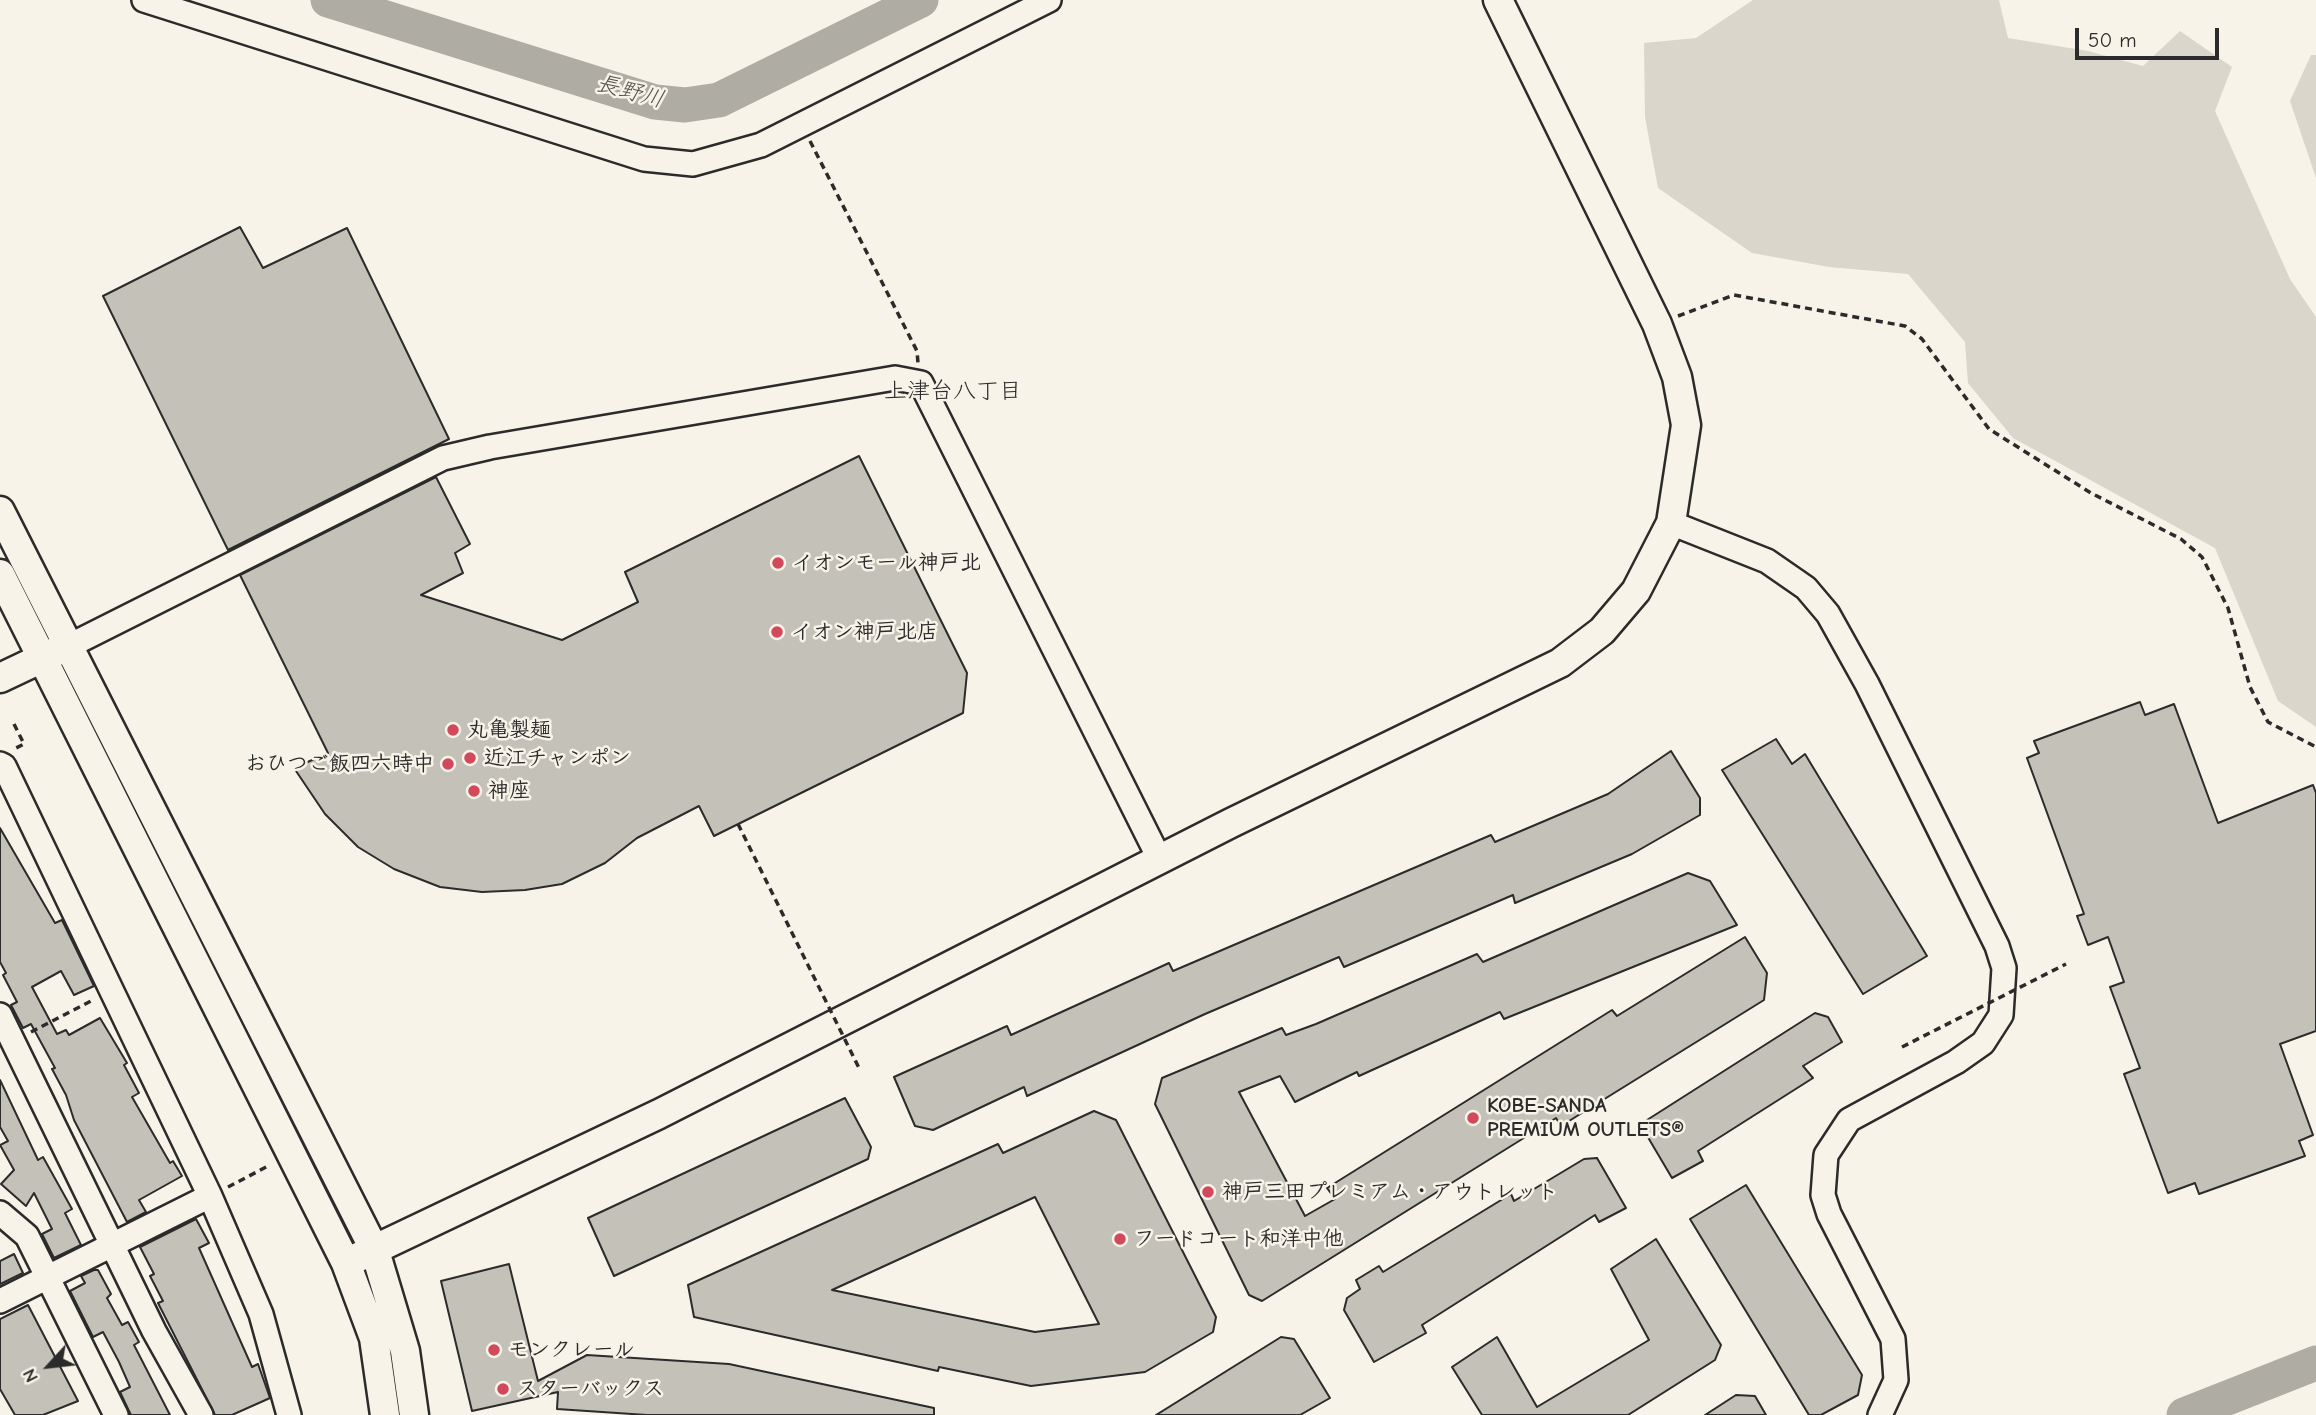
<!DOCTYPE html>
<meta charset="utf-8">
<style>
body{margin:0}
#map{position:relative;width:2316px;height:1415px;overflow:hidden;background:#f7f3e8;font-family:"Comic Neue",sans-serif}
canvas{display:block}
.north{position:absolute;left:14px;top:1331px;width:70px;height:70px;-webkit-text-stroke:5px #f7f3e8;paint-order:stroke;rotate:243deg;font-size:19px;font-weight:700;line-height:28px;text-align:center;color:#2b2b2b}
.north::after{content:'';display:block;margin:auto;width:24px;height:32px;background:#2b2b2b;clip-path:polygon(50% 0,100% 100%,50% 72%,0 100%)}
.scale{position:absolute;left:2075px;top:28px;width:144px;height:32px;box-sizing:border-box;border:4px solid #2b2b2b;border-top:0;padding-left:9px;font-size:21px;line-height:24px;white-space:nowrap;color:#2b2b2b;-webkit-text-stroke:5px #f7f3e8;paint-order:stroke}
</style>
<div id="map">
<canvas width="2316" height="1415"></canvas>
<div class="north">N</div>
<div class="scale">50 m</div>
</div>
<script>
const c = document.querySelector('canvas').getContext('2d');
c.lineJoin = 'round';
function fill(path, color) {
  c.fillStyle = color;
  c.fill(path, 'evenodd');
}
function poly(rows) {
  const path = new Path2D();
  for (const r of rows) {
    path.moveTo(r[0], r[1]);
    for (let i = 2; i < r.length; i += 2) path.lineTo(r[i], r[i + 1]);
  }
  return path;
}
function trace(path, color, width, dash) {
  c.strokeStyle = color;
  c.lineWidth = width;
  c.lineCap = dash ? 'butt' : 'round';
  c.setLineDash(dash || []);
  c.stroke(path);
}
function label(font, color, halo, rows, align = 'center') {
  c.font = font + ' "Comic Neue","Klee One",sans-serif';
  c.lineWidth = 5;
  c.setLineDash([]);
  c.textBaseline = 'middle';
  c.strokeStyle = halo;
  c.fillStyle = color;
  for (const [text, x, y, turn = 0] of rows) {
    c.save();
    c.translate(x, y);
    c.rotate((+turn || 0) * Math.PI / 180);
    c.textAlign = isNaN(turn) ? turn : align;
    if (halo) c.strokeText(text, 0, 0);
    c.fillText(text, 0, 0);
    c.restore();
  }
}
fill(poly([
 [1753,0,1999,0,2008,38,2088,51,2143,66,2180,31,2232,67,2215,111,2290,279,2316,317,2316,727,2278,701,2215,548,2013,438,1968,383,1965,342,1908,274,1829,267,1752,253,1658,188,1645,117,1644,43,1696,38],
 [2311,55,2316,55,2316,178,2290,101]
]), '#dad6cc');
trace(poly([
 [328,0,655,102,685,105,719,100,921,0],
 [2184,1415,2316,1363]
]), '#afaca4', 35);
const building = poly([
 [240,227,263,268,347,228,449,439,228,550,103,296,240,227],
 [859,456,967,673,963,713,714,836,699,806,637,838,605,863,562,884,525,890,482,892,440,887,394,869,358,847,325,814,294,768,328,753,240,575,436,477,470,544,455,553,463,573,421,595,562,640,638,602,625,572,859,456],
 [2140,702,2145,715,2174,704,2218,823,2313,785,2316,793,2316,1031,2280,1044,2313,1135,2299,1141,2305,1156,2199,1194,2195,1183,2168,1193,2124,1074,2140,1068,2110,987,2124,982,2108,937,2088,945,2077,916,2084,914,2027,758,2039,753,2034,741,2140,702],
 [1776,739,1792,764,1805,754,1927,956,1863,994,1722,770,1776,739],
 [1671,751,1700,798,1700,815,1632,854,1515,903,1513,895,1344,967,1339,957,1205,1014,1027,1096,1024,1087,933,1130,915,1126,894,1077,1007,1026,1011,1035,1169,963,1173,971,1491,835,1495,842,1608,794,1671,751],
 [0,828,55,923,62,920,94,986,74,995,61,971,32,987,57,1034,66,1030,69,1035,100,1018,127,1063,124,1065,139,1093,132,1097,170,1163,173,1161,182,1176,139,1200,146,1212,127,1222,74,1120,66,1095,52,1069,55,1068,31,1024,23,1028,11,1005,17,1002,3,975,6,973,0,962,0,828],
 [1688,873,1710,881,1737,925,1504,1019,1500,1012,1359,1076,1357,1072,1295,1102,1280,1076,1239,1092,1305,1216,1335,1199,1327,1188,1612,1010,1617,1016,1745,937,1767,973,1764,1000,1561,1126,1556,1118,1262,1301,1249,1295,1155,1104,1162,1078,1282,1028,1286,1035,1316,1024,1477,954,1483,962,1688,873],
 [1815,1013,1828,1017,1842,1042,1803,1066,1813,1078,1698,1151,1703,1161,1672,1178,1646,1134,1647,1120,1815,1013],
 [0,1080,38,1160,43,1157,72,1209,65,1213,81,1245,54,1258,42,1234,52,1229,34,1193,26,1206,1,1184,14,1170,0,1145,8,1141,0,1127,0,1080],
 [845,1098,871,1147,868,1159,614,1276,588,1218,845,1098],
 [1094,1111,1116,1120,1216,1317,1213,1332,1145,1372,1031,1386,939,1367,938,1371,694,1317,688,1285,998,1144,1003,1153,1094,1111],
 [1035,1197,1099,1324,1035,1332,832,1290,1035,1197],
 [1597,1158,1626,1208,1599,1222,1595,1215,1422,1325,1426,1333,1374,1362,1344,1310,1347,1298,1360,1289,1356,1280,1379,1266,1383,1272,1511,1194,1514,1201,1584,1159,1597,1158],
 [1746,1185,1862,1375,1858,1395,1821,1415,1809,1415,1690,1219,1746,1185],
 [196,1219,209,1243,199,1248,252,1367,258,1364,270,1398,232,1415,215,1415,158,1303,163,1301,150,1276,154,1274,140,1247,196,1219],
 [1656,1239,1721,1345,1715,1360,1628,1415,1482,1415,1452,1367,1497,1337,1537,1407,1649,1340,1611,1269,1656,1239],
 [14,1254,23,1273,0,1284,0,1261,14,1254],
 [509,1264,538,1381,587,1355,729,1364,934,1408,934,1415,647,1415,557,1409,558,1392,472,1411,441,1281,509,1264],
 [94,1270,98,1270,111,1294,107,1298,122,1325,128,1322,139,1342,134,1345,170,1415,131,1415,129,1411,120,1392,130,1387,119,1362,103,1332,93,1337,70,1291,85,1283,81,1276,94,1270],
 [28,1305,78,1401,43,1415,15,1415,0,1389,0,1319,28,1305],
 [1281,1337,1294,1339,1330,1398,1300,1415,1156,1415,1281,1337],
 [1736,1395,1755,1396,1766,1415,1705,1415,1736,1395]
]);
fill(building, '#c4c1b9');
trace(building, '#2b2b2b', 2);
const minor = poly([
 [144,0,644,159,693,164,761,145,1049,0],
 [1671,523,1767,561,1806,588,1828,614,1867,684,1997,946,2004,968,2001,1015,1983,1043,1956,1062,1849,1120,1826,1155,1823,1195,1829,1214,1893,1339,1896,1380,1880,1415],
 [67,647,443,458,490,447,895,378,921,383,1160,860],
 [0,764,4,766,210,1196,261,1314,289,1415],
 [0,1015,154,1331,201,1415],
 [0,1213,27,1236,116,1415],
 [0,1301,210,1196]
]);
const tertiary = poly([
 [0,511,375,1251,405,1351,414,1415],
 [0,574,346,1263,374,1338,385,1415],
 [0,678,57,651],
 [346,1263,659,1114,1231,823,1560,663,1602,631,1636,591,1671,523,1686,425,1677,377,1657,324,1498,0]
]);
trace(minor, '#2b2b2b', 28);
trace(tertiary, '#2b2b2b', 33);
trace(poly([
 [810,141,917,351,918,363],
 [1678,316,1734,295,1905,326,1922,339,1989,429,2091,493,2181,539,2202,557,2228,608,2250,687,2268,722,2316,747],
 [14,724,24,744,14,749],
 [31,1032,95,999],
 [228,1187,270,1165]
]), '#2b2b2b', 3.5, [7, 5]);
trace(minor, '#f7f3e8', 23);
trace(tertiary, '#f7f3e8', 28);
trace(poly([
 [738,824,859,1068],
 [1902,1047,2066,964]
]), '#2b2b2b', 3.5, [7, 5]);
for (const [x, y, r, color] of [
 [778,563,7,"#d1495b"],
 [777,632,7,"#d1495b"],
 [453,730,7,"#d1495b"],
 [470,758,7,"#d1495b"],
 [448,764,7,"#d1495b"],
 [474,791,7,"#d1495b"],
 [1473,1118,7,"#d1495b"],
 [1208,1192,7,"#d1495b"],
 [1120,1239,7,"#d1495b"],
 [494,1350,7,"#d1495b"],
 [503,1389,7,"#d1495b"]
]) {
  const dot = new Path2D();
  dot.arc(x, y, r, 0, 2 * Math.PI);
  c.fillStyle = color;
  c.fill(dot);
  trace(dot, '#f7f3e8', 2.5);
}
label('bold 21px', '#2b2b2b', '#f7f3e8', [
 ["イオンモール神戸北",792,563],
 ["イオン神戸北店",791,632],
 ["丸亀製麺",467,730],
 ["近江チャンポン",484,758],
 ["おひつご飯四六時中",434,764,"right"],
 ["神座",488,791],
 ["KOBE-SANDA",1487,1106],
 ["PREMIUM OUTLETS®",1487,1130],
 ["神戸三田プレミアム・アウトレット",1222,1192],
 ["フードコート和洋中他",1134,1239],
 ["モンクレール",508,1350],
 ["スターバックス",517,1389]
], 'left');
label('italic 23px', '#53524f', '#f7f3e8', [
 ["長野川",630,92,15]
]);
label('23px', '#2b2b2b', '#f7f3e8', [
 ["上津台八丁目",953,391]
]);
</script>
